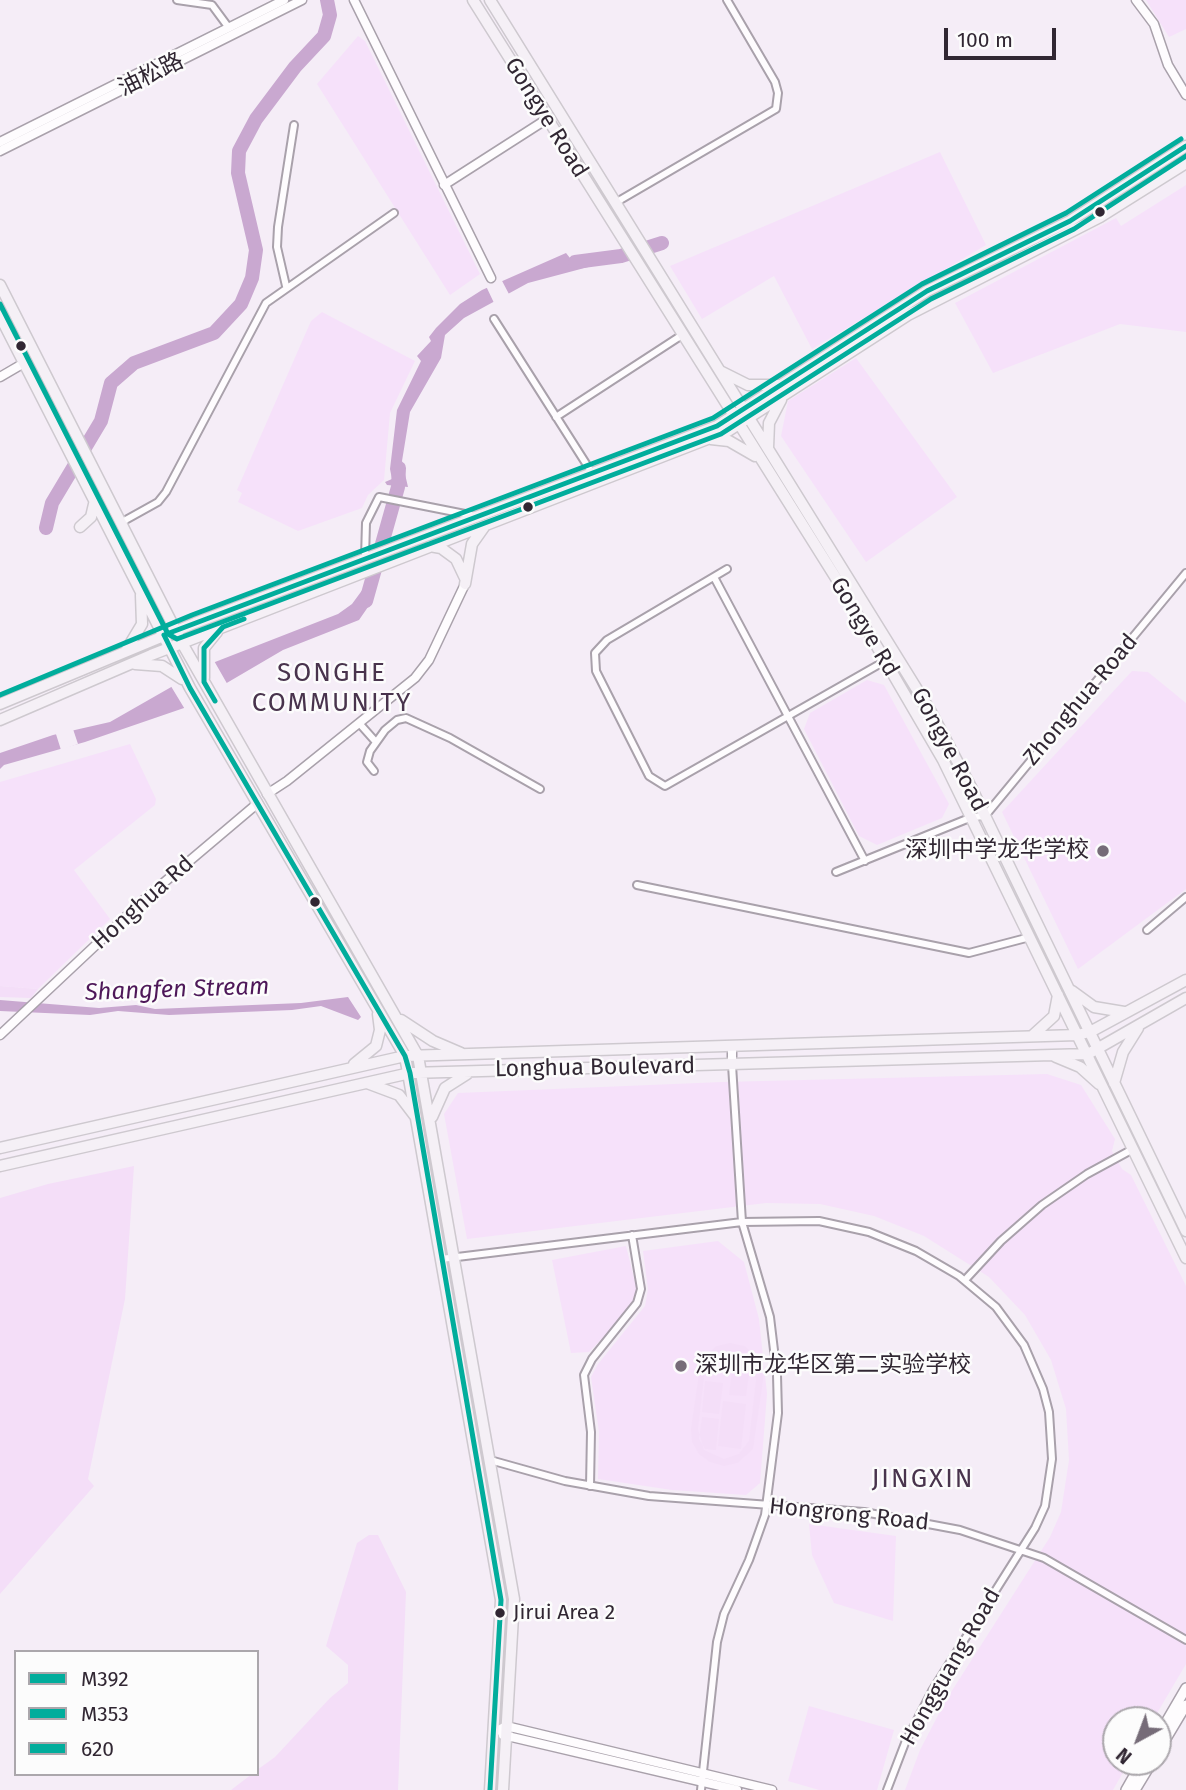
<!DOCTYPE html>
<meta charset="utf-8">
<style>
body{margin:0}
#map{position:relative;width:1186px;height:1790px;overflow:hidden;background:#f5edf7;font-family:"Fira Sans",sans-serif}
canvas{display:block}
.legend{position:absolute;left:14px;top:1650px;width:245px;height:126px;box-sizing:border-box;background:#fcfcfc;border:2px solid #aba7ac;margin:0;padding:9px 12px;list-style:none;font-size:21px;color:#312733}
.legend li{display:flex;align-items:center;gap:14px;height:35px}
.legend b{width:35px;border:2px solid #aba7ac}
.north{position:absolute;left:1102px;top:1706px;width:70px;height:70px;box-sizing:border-box;background:#fcfcfc;border:2px solid #aba7ac;border-radius:50%;rotate:221deg;font-size:19px;font-weight:700;line-height:28px;text-align:center;color:#312733}
.north::after{content:'';display:block;margin:auto;width:24px;height:32px;background:#766c78;clip-path:polygon(50% 0,100% 100%,50% 72%,0 100%)}
.scale{position:absolute;left:944px;top:28px;width:112px;height:32px;box-sizing:border-box;border:4px solid #312733;border-top:0;padding-left:9px;font-size:21px;line-height:24px;white-space:nowrap;color:#312733;-webkit-text-stroke:5px #fcfcfc;paint-order:stroke}
</style>
<div id="map">
<canvas width="1186" height="1790"></canvas>
<ul class="legend">
<li><b style="height:9px;background:#01ad9c"></b>M392</li>
<li><b style="height:9px;background:#01ad9c"></b>M353</li>
<li><b style="height:9px;background:#01ad9c"></b>620</li>
</ul>
<div class="north">N</div>
<div class="scale">100 m</div>
</div>
<script>
const c = document.querySelector('canvas').getContext('2d');
c.lineJoin = 'round';
function fill(path, color) {
  c.fillStyle = color;
  c.fill(path, 'evenodd');
}
function poly(rows) {
  const path = new Path2D();
  for (const r of rows) {
    path.moveTo(r[0], r[1]);
    for (let i = 2; i < r.length; i += 2) path.lineTo(r[i], r[i + 1]);
  }
  return path;
}
function trace(path, color, width, dash) {
  c.strokeStyle = color;
  c.lineWidth = width;
  c.lineCap = dash ? 'butt' : 'round';
  c.setLineDash(dash || []);
  c.stroke(path);
}
function label(font, color, halo, rows, align = 'center') {
  c.font = font + ' "Fira Sans","Noto Sans SC",sans-serif';
  c.lineWidth = 5;
  c.setLineDash([]);
  c.textBaseline = 'middle';
  c.strokeStyle = halo;
  c.fillStyle = color;
  for (const [text, x, y, turn = 0] of rows) {
    c.save();
    c.translate(x, y);
    c.rotate((+turn || 0) * Math.PI / 180);
    c.textAlign = isNaN(turn) ? turn : align;
    if (halo) c.strokeText(text, 0, 0);
    c.fillText(text, 0, 0);
    c.restore();
  }
}
fill(poly([
 [1146,0,1186,0,1186,29,1169,37],
 [358,36,365,41,480,274,450,295,317,84],
 [940,152,986,245,812,349,774,276,702,319,670,266],
 [1186,185,1186,332,1120,324,993,373,955,303,1116,218,1121,226],
 [322,312,415,361,390,413,384,480,368,495,362,508,298,531,238,502,242,493,237,490,311,321],
 [856,358,957,497,866,562,781,436,788,401],
 [1132,671,1148,672,1186,703,1186,889,1078,969,1002,812],
 [867,680,884,685,949,804,942,818,877,845,859,836,804,729,810,713],
 [130,744,156,799,155,805,74,870,110,919,38,989,0,986,0,782],
 [1047,1074,1081,1085,1115,1139,1112,1151,1122,1169,1131,1175,1186,1286,1186,1664,1153,1720,1116,1720,1116,1762,1129,1762,1113,1790,905,1790,920,1750,946,1700,1050,1537,1061,1512,1069,1460,1066,1409,1051,1360,1025,1315,989,1277,924,1236,874,1216,820,1204,766,1203,467,1239,444,1114,458,1093,722,1082],
 [718,1241,744,1262,759,1319,767,1394,760,1483,746,1495,672,1490,598,1479,599,1432,591,1377,598,1364,645,1306,648,1289,643,1251],
 [626,1246,637,1290,628,1312,589,1352,571,1353,552,1260],
 [809,1524,896,1536,893,1621,834,1603,812,1555],
 [809,1706,894,1730,877,1790,819,1790,788,1781]
]), '#f6e1fa');
fill(poly([
 [0,986,38,989,31,998,0,997],
 [134,1166,125,1299,88,1479,94,1486,0,1594,0,1198,48,1184],
 [730,1343,744,1346,755,1355,762,1367,763,1380,753,1449,737,1463,724,1466,710,1462,699,1454,692,1442,691,1429,701,1360,717,1346],
 [725,1351,736,1351,750,1359,756,1380,749,1441,739,1454,724,1459,704,1450,698,1429,705,1368,714,1355],
 [733,1363,750,1365,746,1396,729,1395],
 [705,1381,723,1383,719,1414,702,1412],
 [723,1401,746,1404,741,1449,718,1446],
 [702,1417,719,1419,716,1450,705,1449,699,1439],
 [369,1535,378,1535,406,1592,398,1790,231,1790,252,1774,257,1774,257,1770,275,1757,330,1698,348,1683,348,1665,326,1646,357,1543]
]), '#f4def8');
fill(poly([
 [566,253,570,258,593,253,592,266,528,283,464,318,445,335,441,358,410,412,402,461,408,487,387,485,385,482,392,479,390,469,397,410,421,361,417,356,431,341,429,337,436,328,460,304,482,290],
 [376,584,368,607,359,620,283,650,184,708,85,742,4,765,0,769,0,753,53,735,110,722,215,662,338,614,352,604,363,589],
 [348,997,361,1017,358,1020,321,1006,292,1010,169,1015,118,1011,90,1015,0,1011,0,1000,99,1008,136,1005,155,1009,301,1003]
]), '#c9a8d0');
fill(poly([
 [500,277,510,296,495,305,485,284],
 [213,659,229,687,186,711,169,683],
 [73,729,78,744,61,750,55,731]
]), '#f5edf7');
trace(poly([
 [575,262,621,256,662,243],
 [46,528,52,503,101,421,111,383,134,363,214,333,241,304,252,278,256,250,238,173,239,151,256,119,295,67,324,36,330,15,327,0],
 [366,601,398,487,399,468]
]), '#c9a8d0', 14);
const minor = poly([
 [177,0,212,5,229,28],
 [615,203,776,109,778,93,775,82,727,0],
 [286,286,277,247,278,227,294,125],
 [494,319,592,473],
 [556,417,682,335],
 [122,522,158,502,166,492,266,303,394,213],
 [365,558,366,523,379,497,475,516],
 [727,569,607,640,595,653,596,671,649,776,665,786,885,661],
 [714,577,865,861],
 [359,723,375,741],
 [374,771,367,762,370,751,385,730,397,720,406,718,450,738,540,789],
 [836,872,972,817,985,816,1186,573],
 [637,885,969,953,1030,937],
 [1147,930,1186,897],
 [441,1259,742,1222,819,1221,869,1232,916,1251,959,1276,996,1307,1024,1345,1043,1389,1049,1412,1052,1459,1045,1506,1035,1528,932,1691,905,1743,887,1790],
 [965,1280,1001,1241,1042,1205,1087,1174,1133,1149],
 [490,1460,565,1481,649,1496,864,1512,960,1530,1044,1558,1186,1640],
 [590,1486,591,1432,584,1375,592,1359,637,1303,641,1289,632,1235],
 [701,1790,717,1642,724,1614,749,1560,765,1515,778,1413,777,1375,770,1317,742,1222,732,1065]
]);
const tertiary = poly([
 [354,0,491,278],
 [1136,0,1154,24,1168,65,1186,95],
 [0,142,284,0],
 [0,151,302,0],
 [444,185,547,119],
 [0,377,24,363],
 [267,794,287,781,415,678,429,660,465,584],
 [0,1035,148,896,258,803],
 [732,1046,732,1065],
 [493,1733,506,1726,772,1790],
 [503,1735,737,1790]
]);
const secondary = poly([
 [1158,1736,1186,1688],
 [1158,1752,1186,1705],
 [1126,1790,1142,1762],
 [1135,1790,1152,1762]
]);
const primary = poly([
 [473,0,851,602,943,760,1186,1258],
 [490,0,931,712,972,789,1186,1231],
 [0,285,182,643,418,1056,514,1599,503,1790],
 [0,316,190,688,405,1056,501,1600,490,1790],
 [720,371,748,385,782,385],
 [711,439,729,441,755,456],
 [768,448,769,423,781,400],
 [80,527,91,517,95,500],
 [430,546,441,548,456,559,465,578],
 [465,584,472,544,484,527],
 [127,649,142,624,141,595],
 [135,664,162,666,182,679],
 [204,678,204,648,217,632],
 [0,704,195,623,717,426,927,291,1070,221,1186,146],
 [0,720,151,655,728,431,908,315,1100,217,1186,163],
 [1072,991,1094,1007,1124,1012],
 [401,1020,433,1041,461,1053],
 [1032,1036,1054,1016,1058,995],
 [1056,1057,1080,1067,1099,1084],
 [354,1064,376,1046,380,1030,378,1014],
 [367,1083,399,1095,415,1116],
 [1114,1083,1123,1052,1138,1028],
 [432,1117,445,1088,467,1074],
 [0,1148,405,1056,1077,1035,1090,1032,1186,980],
 [0,1166,410,1073,1088,1054,1186,998]
]);
trace(minor, '#a9a1ab', 10);
trace(tertiary, '#a9a1ab', 11);
trace(secondary, '#a9a1ab', 12);
trace(primary, '#cec9cf', 13);
trace(minor, '#fefcfe', 6);
trace(tertiary, '#fefcfe', 8);
trace(secondary, '#fefcfe', 9);
trace(primary, '#f5f0f6', 10);
trace(poly([
 [215,701,204,682,204,648,223,627,244,619],
 [490,1790,501,1600,410,1073,405,1056,190,688,164,635,717,426,927,291,1070,221,1186,146]
]), '#01ad9c', 5);
trace(poly([
 [0,304,168,634,177,639,721,434,931,299,1074,229,1186,156]
]), '#01ad9c', 5);
trace(poly([
 [0,695,192,615,713,418,922,284,1066,213,1181,139]
]), '#01ad9c', 5);
for (const [x, y, r, color] of [
 [1100,212,6,"#312733"],
 [21,346,6,"#312733"],
 [528,507,6,"#312733"],
 [1103,851,7,"#766c78"],
 [315,902,6,"#312733"],
 [681,1366,7,"#766c78"],
 [500,1613,6,"#312733"]
]) {
  const dot = new Path2D();
  dot.arc(x, y, r, 0, 2 * Math.PI);
  c.fillStyle = color;
  c.fill(dot);
  trace(dot, '#fcfcfc', 2.5);
}
label('21px', '#312733', '#fcfcfc', [
 ["Jirui Area 2",513,1613]
], 'left');
label('23px', '#312733', '#fcfcfc', [
 ["油松路",151,75,-26],
 ["Gongye Road",546,118,58],
 ["Gongye Rd",864,627,59],
 ["Zhonghua Road",1081,700,-50],
 ["Gongye Road",949,750,62],
 ["Honghua Rd",143,903,-42],
 ["Longhua Boulevard",595,1068,-1],
 ["Hongrong Road",849,1515,6],
 ["Hongguang Road",951,1667,-60]
]);
label('23px', '#312733', '#fcfcfc', [
 ["深圳中学龙华学校",1089,851],
 ["深圳市龙华区第二实验学校",695,1366,"left"]
], 'right');
label('italic 24px', '#4e1859', '#fcfcfc', [
 ["Shangfen Stream",177,990,-2]
]);
c.letterSpacing = '2px';
label('26px', '#49344d', '#fcfcfc', [
 ["SONGHE",332,674],
 ["COMMUNITY",332,704],
 ["JINGXIN",923,1480]
]);
c.letterSpacing = '0px';
</script>
